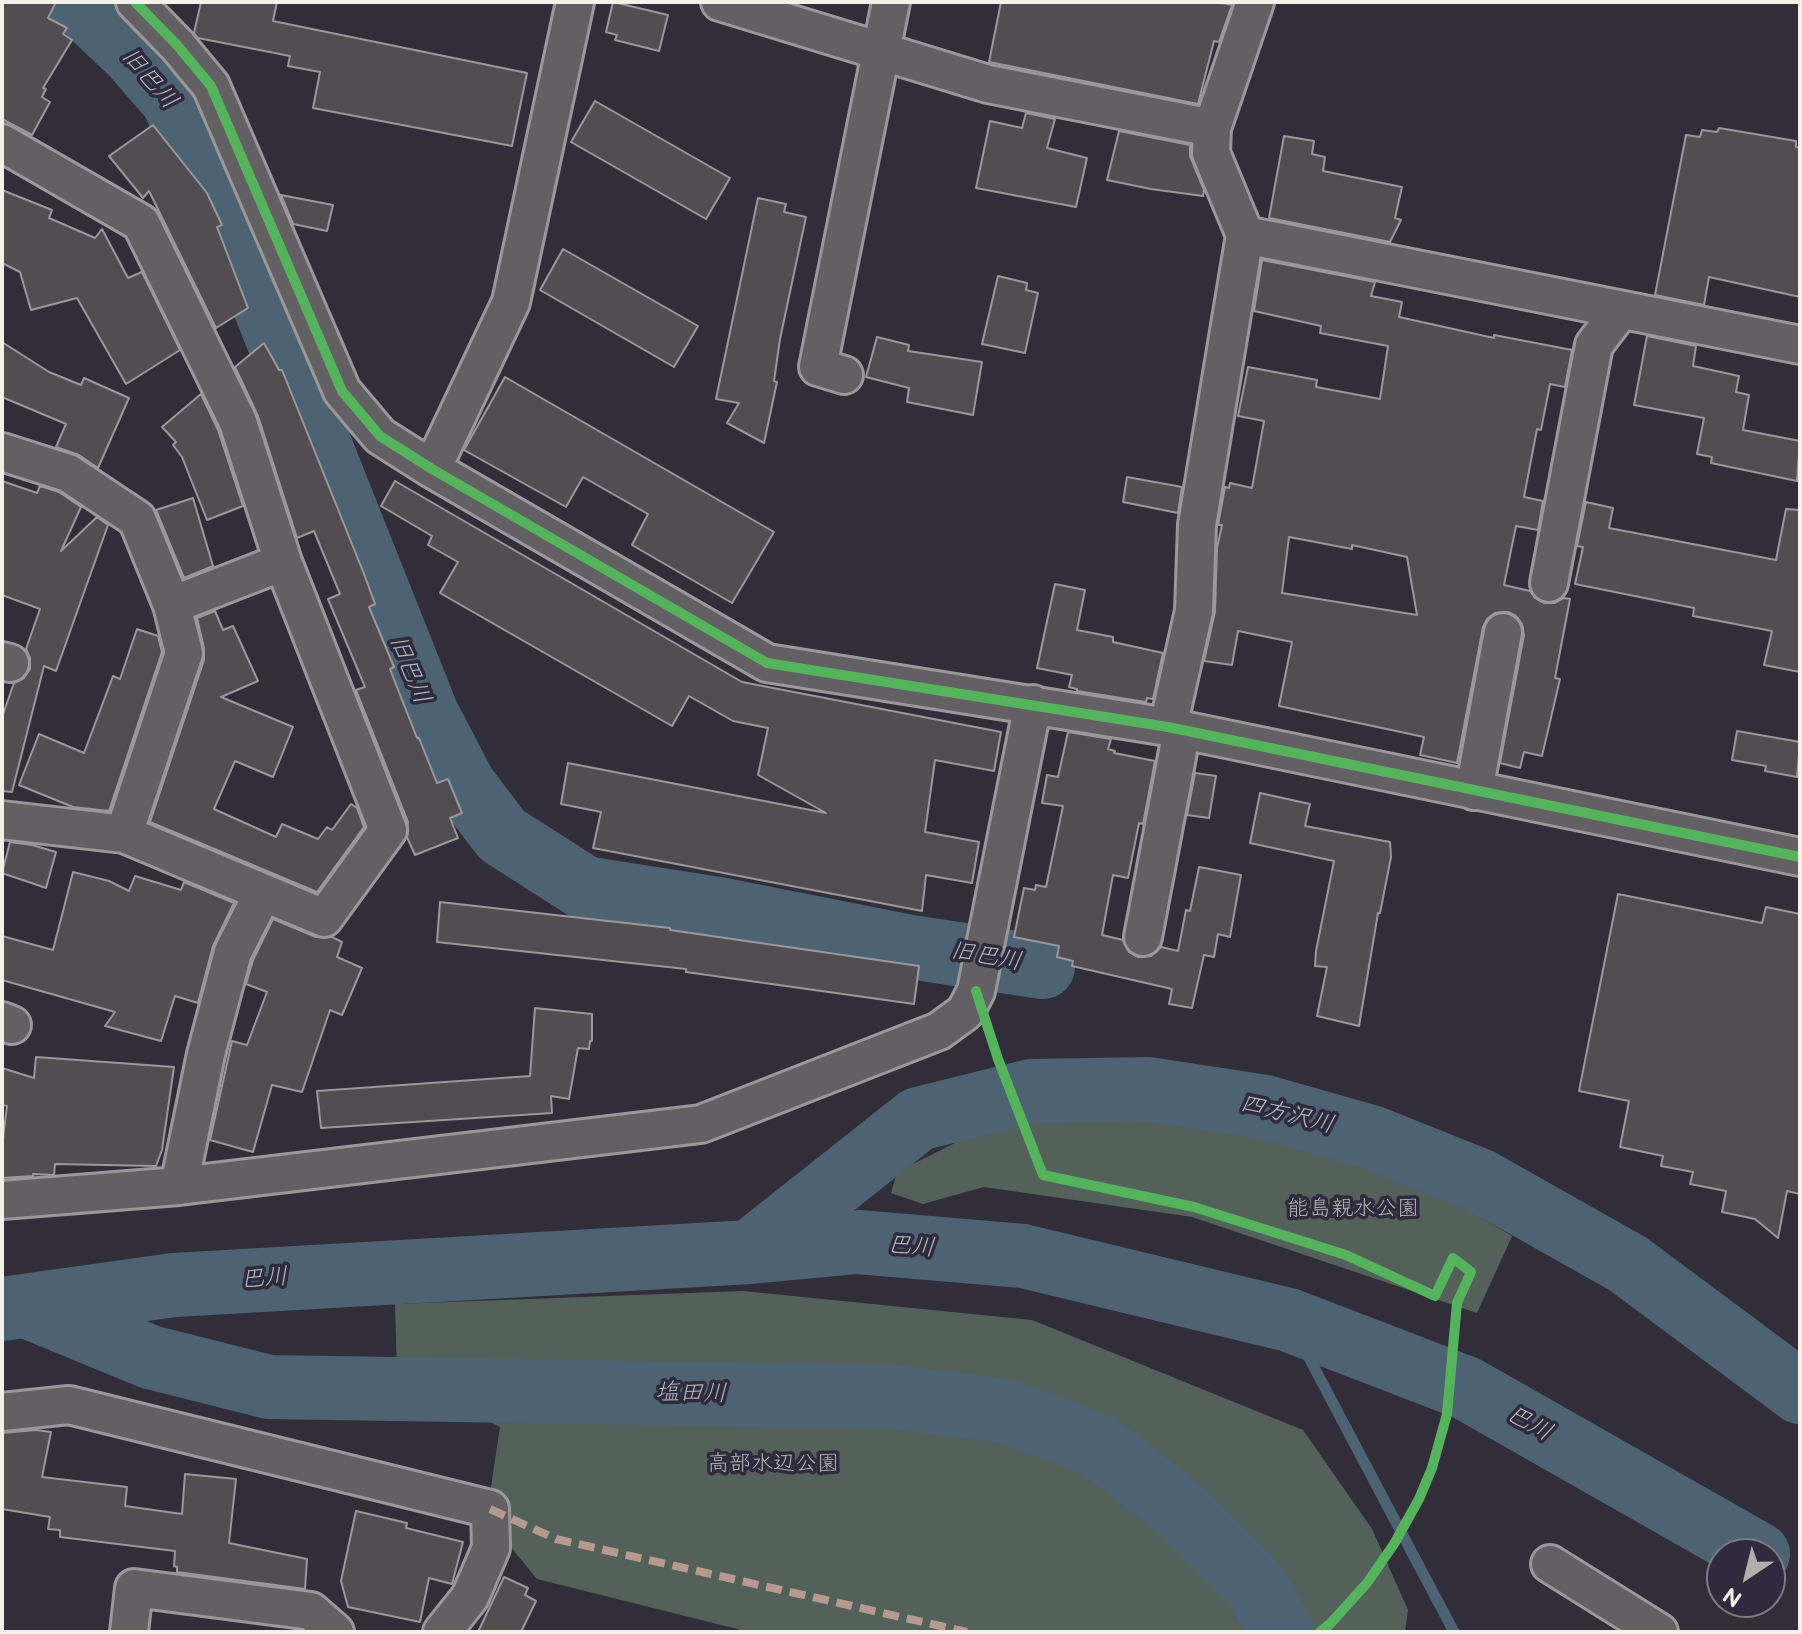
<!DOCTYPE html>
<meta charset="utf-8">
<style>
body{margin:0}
#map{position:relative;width:1802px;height:1634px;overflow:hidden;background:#312e39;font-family:"Balsamiq Sans",sans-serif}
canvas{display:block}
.frame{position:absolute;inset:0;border:4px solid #f4f1e8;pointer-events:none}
.north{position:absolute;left:1706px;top:1538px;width:80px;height:80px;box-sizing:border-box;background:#2f2a3d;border:2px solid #7e7a81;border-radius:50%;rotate:215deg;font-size:22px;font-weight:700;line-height:32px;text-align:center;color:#f4f1e8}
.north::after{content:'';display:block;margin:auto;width:28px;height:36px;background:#b0adab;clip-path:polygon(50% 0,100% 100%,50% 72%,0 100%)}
</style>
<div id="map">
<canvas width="1802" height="1634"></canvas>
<div class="frame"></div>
<div class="north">N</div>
</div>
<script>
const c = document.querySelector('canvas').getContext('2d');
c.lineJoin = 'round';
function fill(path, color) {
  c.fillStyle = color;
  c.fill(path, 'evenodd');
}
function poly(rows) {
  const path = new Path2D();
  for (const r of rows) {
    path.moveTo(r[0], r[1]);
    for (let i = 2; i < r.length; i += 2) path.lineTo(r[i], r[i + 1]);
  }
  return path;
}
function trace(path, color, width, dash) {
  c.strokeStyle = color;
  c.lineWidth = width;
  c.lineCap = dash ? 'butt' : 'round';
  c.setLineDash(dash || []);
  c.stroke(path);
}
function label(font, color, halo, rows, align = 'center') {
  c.font = font + ' "Balsamiq Sans","Klee One",sans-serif';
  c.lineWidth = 7;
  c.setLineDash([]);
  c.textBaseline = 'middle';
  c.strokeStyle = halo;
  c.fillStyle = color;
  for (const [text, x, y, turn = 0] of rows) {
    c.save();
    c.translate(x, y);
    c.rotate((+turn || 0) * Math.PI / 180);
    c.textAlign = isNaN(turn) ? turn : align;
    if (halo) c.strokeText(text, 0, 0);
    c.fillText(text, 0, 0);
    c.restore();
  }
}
fill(poly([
 [1177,1102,1377,1154,1512,1236,1477,1313,1192,1217,984,1187,923,1204,891,1193,897,1172,955,1143,1046,1105],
 [743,1291,1032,1320,1303,1430,1372,1529,1408,1610,1405,1632,749,1632,537,1579,501,1535,491,1487,500,1427,397,1373,395,1304]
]), '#54615b');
trace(poly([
 [1289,1320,1454,1632]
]), '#4d6374', 11);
trace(poly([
 [78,2,132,53,172,99,224,204,427,714,464,785,502,835,585,888,713,908,910,947,1043,967],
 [750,1252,918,1119,1031,1091,1148,1089,1265,1107,1371,1137,1481,1181,1628,1264,1800,1392],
 [26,1306,150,1357,269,1387,892,1397,1006,1411,1099,1446,1182,1511,1254,1583,1282,1632],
 [2,1309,174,1285,750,1252,858,1242,1023,1256,1289,1320,1466,1388,1758,1554]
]), '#4d6374', 64);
const building = poly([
 [2,2,56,2,48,18,67,28,63,34,72,40,43,88,46,89,42,97,50,102,32,135,2,119,2,2],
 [201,2,277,2,273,21,527,73,512,146,313,108,320,72,288,66,290,56,198,38,194,33,201,2],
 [613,2,668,15,659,51,615,40,617,35,606,32,613,2],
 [1001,2,1217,2,1232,5,1219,42,1214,41,1198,104,989,62,1001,2],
 [595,101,730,178,706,219,571,142,595,101],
 [1026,113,1055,119,1047,148,1087,158,1076,207,976,188,990,121,1022,128,1026,113],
 [153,125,207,193,222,225,217,227,248,308,216,328,149,191,143,198,109,156,153,125],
 [1719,128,1796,141,1796,147,1800,148,1800,297,1709,277,1704,305,1655,295,1686,135,1700,137,1702,130,1717,132,1719,128],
 [1119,131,1190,145,1190,156,1204,190,1203,196,1151,189,1107,180,1119,131],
 [1284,136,1314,141,1312,154,1325,157,1323,171,1402,187,1395,218,1401,220,1390,242,1269,218,1284,136],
 [2,190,52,210,49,218,95,238,102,229,128,278,142,272,180,350,126,384,77,298,31,310,20,272,2,263,2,190],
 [281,195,333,205,327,231,293,224,281,195],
 [758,198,786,204,784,212,806,217,780,339,774,381,777,382,764,443,727,423,739,403,716,399,758,198],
 [563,249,698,326,674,367,540,290,563,249],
 [1262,260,1375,282,1371,296,1402,302,1399,317,1494,338,1494,335,1572,350,1565,387,1550,384,1541,430,1537,429,1524,497,1543,501,1538,530,1516,526,1504,585,1530,591,1535,598,1544,603,1555,603,1564,598,1570,599,1555,678,1560,679,1542,756,1524,752,1520,768,1500,763,1524,635,1522,624,1516,616,1508,612,1495,613,1487,619,1483,627,1457,763,1420,755,1424,737,1279,706,1292,642,1238,631,1232,665,1204,661,1215,612,1217,548,1222,525,1218,525,1225,487,1229,488,1230,483,1252,488,1264,421,1238,416,1248,367,1317,380,1316,387,1380,399,1388,346,1320,333,1321,326,1254,311,1262,260],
 [1289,537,1352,549,1352,545,1407,557,1417,615,1282,593,1289,537],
 [998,276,1027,283,1026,290,1038,293,1025,353,982,344,998,276],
 [1647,336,1696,346,1693,366,1739,376,1736,392,1749,395,1743,430,1800,441,1797,481,1711,463,1712,457,1697,454,1704,418,1634,405,1647,336],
 [877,337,909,345,908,351,982,362,973,415,907,402,909,388,866,377,877,337],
 [2,342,49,372,81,385,84,378,129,398,98,468,79,455,56,447,66,424,2,397,2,342],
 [264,343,279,370,282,370,364,574,375,604,369,607,394,667,390,669,417,738,419,738,437,783,448,779,462,813,450,818,458,838,415,855,407,837,408,822,356,690,365,687,328,599,340,594,314,531,297,538,258,416,235,367,264,343],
 [505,377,774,532,732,603,632,545,648,514,583,477,566,507,464,450,505,377],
 [201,394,218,430,243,506,207,520,182,457,173,445,176,442,162,427,201,394],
 [1127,477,1182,487,1178,513,1123,502,1127,477],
 [2,481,37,493,40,486,59,492,81,507,61,551,97,517,108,525,56,671,44,666,12,792,2,791,2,717,14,683,24,678,30,669,30,658,26,649,40,609,2,595,2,481],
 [395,481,742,682,1001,732,994,771,935,760,925,832,979,842,972,883,926,875,922,911,593,848,601,812,561,804,568,763,826,813,758,775,768,728,733,721,689,696,672,726,440,593,458,562,428,545,432,536,381,506,395,481],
 [193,498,213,566,184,578,156,510,193,498],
 [1586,502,1613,508,1609,528,1776,560,1786,509,1800,510,1800,672,1764,665,1772,631,1693,616,1694,608,1575,584,1583,547,1577,546,1586,502],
 [1055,584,1085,590,1077,630,1113,637,1113,642,1163,653,1153,699,1147,698,1146,702,1077,691,1077,689,1069,687,1072,675,1037,668,1055,584],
 [215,611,223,630,233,626,258,681,221,697,293,727,273,777,235,761,214,809,276,837,282,824,318,839,327,827,332,830,351,804,357,808,364,827,317,892,150,822,204,660,204,648,197,618,215,611],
 [137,629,158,636,162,652,109,811,73,807,19,785,39,734,84,753,113,676,120,679,137,629],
 [1737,731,1800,742,1797,777,1765,771,1766,766,1732,760,1737,731],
 [1068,732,1111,739,1108,749,1115,751,1114,753,1155,761,1143,824,1139,823,1128,878,1113,875,1102,935,1123,940,1129,952,1138,957,1151,956,1161,947,1178,951,1186,910,1190,911,1199,867,1241,875,1230,937,1218,934,1214,957,1204,955,1192,1008,1169,1004,1172,989,1072,966,1073,961,1057,957,1059,946,1014,937,1024,888,1035,890,1036,885,1046,887,1063,806,1042,803,1047,775,1058,777,1068,732],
 [1195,773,1216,776,1209,818,1187,815,1195,773],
 [1260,793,1310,804,1305,826,1390,842,1391,857,1380,913,1378,913,1359,1026,1317,1016,1327,967,1315,966,1316,951,1334,861,1250,843,1260,793],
 [10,842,32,845,56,852,46,888,2,873,10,842],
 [73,872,109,881,129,891,135,876,181,890,184,882,234,903,213,946,198,1003,175,996,161,1041,105,1026,115,1012,2,980,2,936,53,950,73,872],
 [1618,894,1762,923,1766,907,1800,914,1800,1194,1787,1191,1778,1238,1755,1219,1722,1212,1726,1191,1690,1184,1693,1172,1661,1166,1663,1156,1620,1147,1629,1101,1579,1091,1618,894],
 [440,902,670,928,670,930,919,966,914,1004,686,972,686,969,437,942,440,902],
 [273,919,316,937,332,937,342,942,337,957,362,968,342,1015,330,1010,302,1092,272,1085,253,1152,210,1140,232,1041,247,1045,267,992,246,984,253,960,273,919],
 [535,1008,592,1014,592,1041,590,1041,589,1049,578,1048,569,1099,551,1096,552,1113,321,1128,317,1091,530,1076,535,1008],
 [36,1057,174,1067,162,1150,156,1166,55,1164,54,1175,33,1174,33,1176,2,1178,2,1147,7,1106,2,1105,2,1068,34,1078,36,1057],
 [36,1430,51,1432,42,1477,127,1487,125,1506,182,1514,185,1474,236,1479,229,1543,307,1559,305,1589,177,1572,177,1567,174,1566,175,1551,60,1537,60,1530,48,1529,50,1517,2,1509,2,1433,36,1430],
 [356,1511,407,1523,406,1528,463,1542,452,1584,429,1578,420,1622,348,1607,341,1581,356,1511],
 [504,1577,528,1588,525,1595,536,1601,521,1632,478,1632,504,1577]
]);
fill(building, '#514d51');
trace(building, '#9a989b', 2);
const minor = poly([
 [135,2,177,45,211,86,342,391,380,436,432,469,767,663,1168,727,1800,857],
 [720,2,988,84,1212,128],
 [2,143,141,223,238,422,283,562,388,830,324,918,124,834,2,820],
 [1245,235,1800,345],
 [844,375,818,367,891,2],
 [2,452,68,473,137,519,172,605,184,653,124,834],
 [432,469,511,302,575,2],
 [1549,583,1594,345,1621,310],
 [172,605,283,562],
 [2,661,10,663],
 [1168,727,1194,611,1197,525,1245,235,1211,153,1212,128,1255,2],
 [1474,791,1503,632],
 [1143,937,1182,730],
 [2,1021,12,1025],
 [179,1186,206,1054,233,952,263,893],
 [2,1200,179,1186,701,1124,939,1031,965,1012,976,991,1033,704],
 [2,1412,69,1405,490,1509,491,1548,470,1597,442,1632],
 [1550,1564,1659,1632],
 [129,1632,134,1588,311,1611,335,1632]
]);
trace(minor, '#9a989b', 42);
trace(minor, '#626063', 36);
trace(poly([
 [490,1509,556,1539,967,1632]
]), '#b69a8f', 8, [16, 8]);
trace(poly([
 [135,2,177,45,211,86,342,391,380,436,432,469,767,663,1168,727,1800,857],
 [976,991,998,1059,1043,1175,1194,1207,1346,1255,1435,1296,1453,1258,1471,1272,1457,1303,1447,1414,1432,1468,1419,1499,1394,1544,1367,1583,1330,1624,1320,1632]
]), '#56b35d', 10);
label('22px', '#aeb4ab', '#2f2a3d', [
 ["能島親水公園",1353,1209],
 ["高部水辺公園",773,1464]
]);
label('italic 24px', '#b2babc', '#2f2a3d', [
 ["旧巴川",149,79,49],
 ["旧巴川",409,670,68],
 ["旧巴川",986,957,10],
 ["四方沢川",1287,1115,14],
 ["巴川",911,1247,5],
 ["巴川",264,1279,-4],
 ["塩田川",691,1394,1],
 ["巴川",1529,1424,29]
]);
</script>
